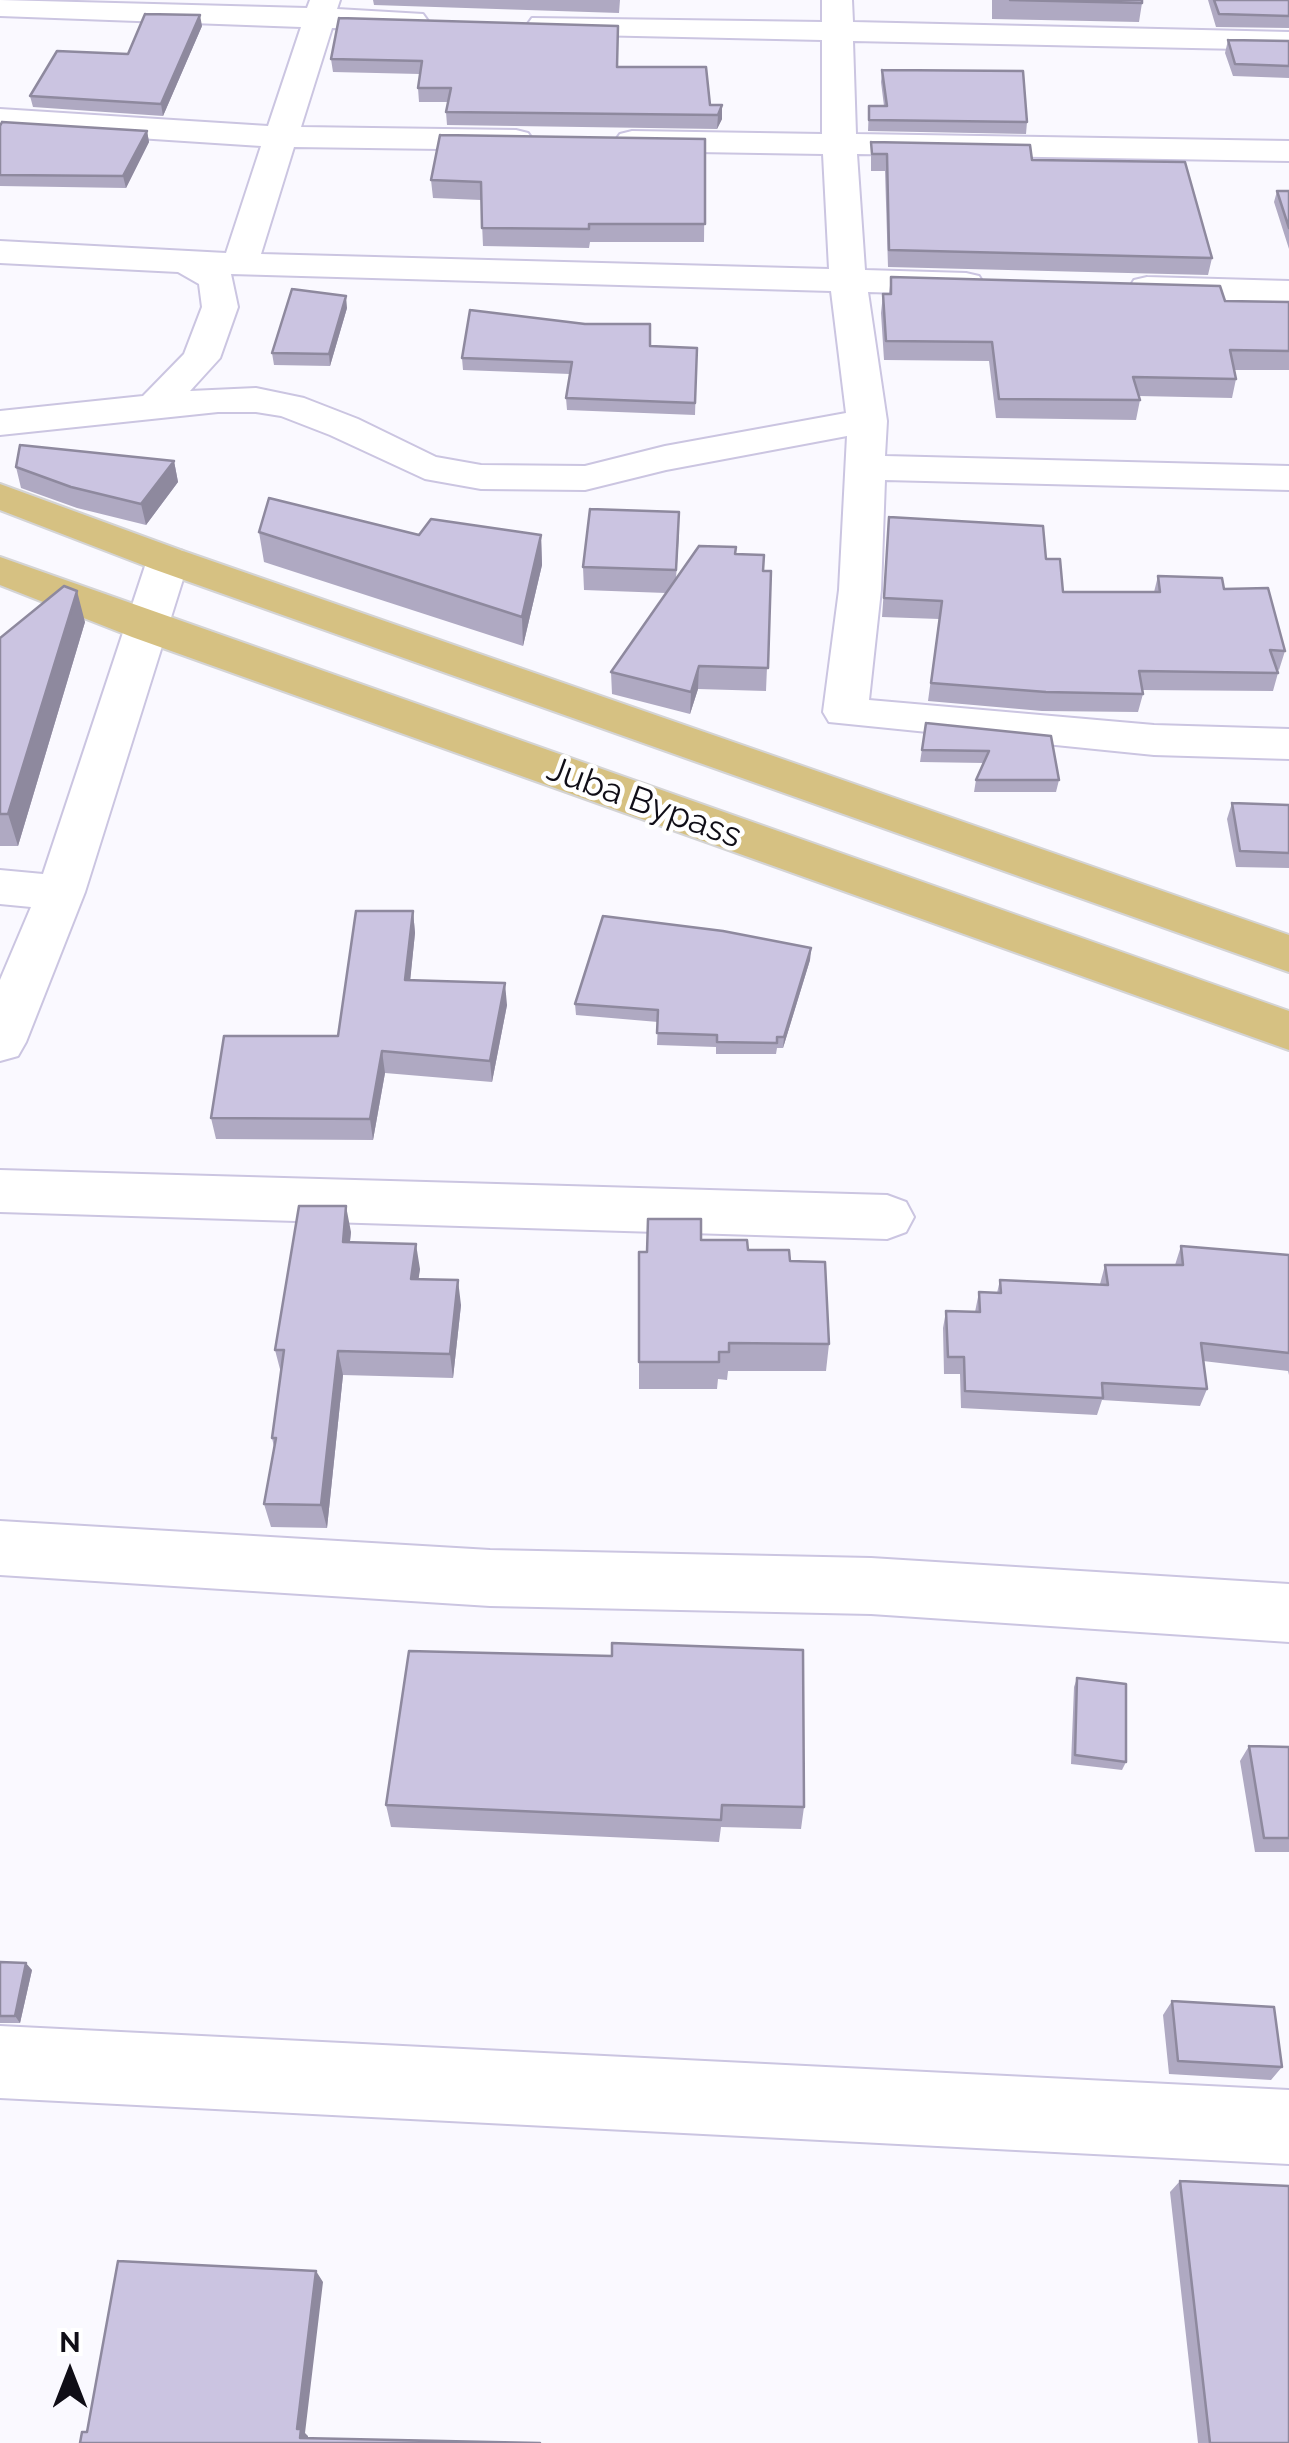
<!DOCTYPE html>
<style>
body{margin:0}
#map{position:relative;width:1289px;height:2443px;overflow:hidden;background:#faf9ff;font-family:Raleway,sans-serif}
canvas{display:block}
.north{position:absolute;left:20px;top:2323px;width:100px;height:100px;-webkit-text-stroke:8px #fff;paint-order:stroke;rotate:0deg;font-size:28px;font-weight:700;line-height:40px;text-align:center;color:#100e17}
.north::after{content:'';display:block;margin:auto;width:35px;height:45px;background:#100e17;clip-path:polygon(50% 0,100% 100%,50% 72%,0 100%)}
</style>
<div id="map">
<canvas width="1289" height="2443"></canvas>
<div class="north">N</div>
</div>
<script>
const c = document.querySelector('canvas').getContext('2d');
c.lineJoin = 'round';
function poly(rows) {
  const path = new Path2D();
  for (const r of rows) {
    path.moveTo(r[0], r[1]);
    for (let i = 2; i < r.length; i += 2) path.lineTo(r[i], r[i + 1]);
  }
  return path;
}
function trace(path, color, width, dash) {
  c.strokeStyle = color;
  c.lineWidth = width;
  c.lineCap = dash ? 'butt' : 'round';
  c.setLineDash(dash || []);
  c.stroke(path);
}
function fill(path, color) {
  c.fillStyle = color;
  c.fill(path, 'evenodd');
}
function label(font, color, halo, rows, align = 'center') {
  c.font = font + ' Raleway,sans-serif';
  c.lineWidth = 9;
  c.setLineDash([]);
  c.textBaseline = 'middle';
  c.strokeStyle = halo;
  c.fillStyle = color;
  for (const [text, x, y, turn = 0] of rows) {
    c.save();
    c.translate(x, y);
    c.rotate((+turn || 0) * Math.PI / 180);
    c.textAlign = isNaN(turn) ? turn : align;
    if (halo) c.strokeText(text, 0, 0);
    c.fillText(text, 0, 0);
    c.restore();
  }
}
const street = poly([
 [0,0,307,8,310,0,340,0,337,9,423,14,428,21,423,28,412,30,332,28,301,127,516,130,528,133,533,140,528,147,516,150,294,147,261,254,829,269,823,154,632,151,620,148,615,141,620,134,632,131,822,134,822,40,543,34,532,32,527,25,532,18,822,22,822,0,852,0,853,22,1289,32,1289,50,853,41,856,134,1289,141,1289,161,857,154,865,270,966,273,979,276,984,284,979,292,966,295,868,292,887,421,885,456,1289,466,1289,490,885,480,881,590,869,700,1154,725,1289,729,1289,759,1154,755,829,722,823,712,839,590,847,436,666,470,585,490,481,489,425,479,330,435,281,416,256,412,218,412,0,435,0,411,143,396,184,354,202,307,199,284,178,272,0,263,0,241,226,253,261,146,0,129,0,109,268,126,301,27,0,16,0,0],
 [231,274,831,291,846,413,665,446,585,466,481,465,436,457,358,419,304,398,256,388,190,391,220,358,238,307,231,274],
 [1147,277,1289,281,1289,303,1134,296,1129,288,1134,280,1147,277],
 [168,547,183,551,189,560,85,892,26,1042,18,1056,0,1061,0,980,31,907,0,904,0,870,43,874,147,560,153,551,168,547],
 [0,1170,887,1195,906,1202,914,1217,906,1232,887,1239,0,1212,0,1170],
 [0,1521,490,1550,871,1558,1289,1584,1289,1642,871,1614,490,1606,0,1575,0,1521],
 [0,2026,1289,2090,1289,2164,0,2098,0,2026]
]);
const primary = poly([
 [0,484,183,551,1289,935,1289,972,153,569,0,510,0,484],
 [0,557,1289,1011,1289,1050,132,637,0,585,0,557]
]);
trace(street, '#cbc5e1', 4);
trace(primary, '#d4d4d5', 4);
fill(street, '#fff');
fill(primary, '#d6c182');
fill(poly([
 [373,0,620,0,619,13,374,5],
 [992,0,1142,0,1142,3,1139,22,992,19],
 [1208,0,1289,0,1289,28,1216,27],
 [202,26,163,116,33,107,30,96,128,54],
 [1228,40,1289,41,1289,78,1233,76,1225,53],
 [331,59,617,67,710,105,722,119,717,129,447,125,446,112,448,102,419,102,418,88,420,74,333,72],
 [882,70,1027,122,1026,134,868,131,869,106,884,106,881,82],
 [0,126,147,131,149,142,126,188,0,186],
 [705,139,704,242,590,242,589,248,483,246,481,200,433,198,431,180],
 [871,142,1032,160,1212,258,1208,275,888,267,885,171,871,171],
 [1277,191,1289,191,1289,249,1274,202],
 [891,277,1225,301,1289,302,1289,370,1234,370,1236,379,1232,398,1139,396,1140,400,1136,420,996,418,989,361,884,360,881,313,883,294,889,294],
 [347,308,330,366,274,365,272,353],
 [650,346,697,348,695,415,567,410,566,398,570,374,463,370,462,358],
 [174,461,178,482,146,525,77,508,21,488,16,467],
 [889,517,1046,559,1063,592,1154,592,1158,576,1224,589,1285,651,1279,670,1277,669,1278,673,1273,691,1142,690,1143,694,1138,712,1042,711,928,701,939,619,882,617],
 [259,532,419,535,541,535,542,565,523,646,264,562],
 [679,535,676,578,735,554,763,571,771,571,766,691,698,689,690,714,612,694,611,672,666,593,584,590,583,567],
 [85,622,18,846,0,846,0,638],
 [926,723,1059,780,1056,792,974,792,976,780,984,763,920,762],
 [1232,803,1289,805,1289,868,1236,867,1227,819],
 [413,911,415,933,410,980,507,1005,492,1082,385,1073,373,1140,216,1139,211,1118,338,1036],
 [811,948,810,960,783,1048,777,1048,776,1054,716,1054,716,1047,657,1045,658,1022,576,1015,575,1004],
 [351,1232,350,1242,420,1269,418,1279,461,1305,453,1378,343,1375,327,1528,271,1527,264,1504,274,1447,272,1438,281,1373,275,1350],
 [701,1240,748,1250,790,1261,829,1344,826,1371,728,1371,727,1380,718,1379,717,1389,639,1389,639,1252,647,1252],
 [1181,1246,1289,1255,1289,1375,1288,1371,1203,1361,1207,1389,1200,1406,1102,1400,1097,1415,961,1408,960,1374,944,1374,943,1328,946,1311,975,1312,979,1292,997,1293,1000,1280,1100,1284,1105,1265,1175,1265],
 [409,1651,804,1807,801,1829,721,1827,719,1842,391,1827,386,1805],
 [1077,1678,1126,1762,1122,1770,1071,1764,1074,1687],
 [1249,1746,1289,1747,1289,1852,1255,1852,1240,1761],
 [0,1962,32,1970,20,2023,0,2023],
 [1172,2001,1282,2067,1271,2080,1169,2074,1163,2015],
 [1180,2181,1289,2443,1198,2443,1170,2192]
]), '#afa9c2');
fill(poly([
 [200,15,202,26,163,116,161,104],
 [722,105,722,119,717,129,718,115],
 [147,131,149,142,126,188,123,176],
 [346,296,347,308,330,366,329,354],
 [174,461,178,482,146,525,141,504],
 [541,535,542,565,523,646,522,617],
 [77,591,85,622,18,846,8,814],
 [699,666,698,689,690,714,691,692],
 [413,911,415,933,408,1002,405,980],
 [811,948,810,960,783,1048,784,1037],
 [505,983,507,1005,492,1082,490,1061],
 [382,1051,385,1073,373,1140,370,1119],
 [346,1206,351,1232,347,1267,343,1242],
 [416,1244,420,1269,415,1304,411,1279],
 [458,1280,461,1305,453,1378,450,1354],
 [338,1351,343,1375,327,1528,321,1505],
 [26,1963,32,1970,20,2023,15,2016],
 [316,2271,323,2282,305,2433,308,2436,308,2443,300,2438,297,2429]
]), '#8e899e');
const building = poly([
 [1010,0,1142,0,1142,3,1010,0],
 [1214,0,1289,0,1289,16,1219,14,1214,0],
 [145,14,200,15,161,104,30,96,57,51,128,54,145,14],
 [339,18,618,26,617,67,706,67,710,105,722,105,718,115,446,112,451,88,418,88,422,61,331,59,339,18],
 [1228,40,1289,41,1289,66,1235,64,1228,40],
 [882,70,1023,71,1027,122,869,120,869,106,887,106,882,70],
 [2,122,147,131,123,176,0,175,0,126,2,122],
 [440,135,705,139,705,224,589,224,589,229,482,228,481,182,431,180,440,135],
 [871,142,1030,145,1032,160,1185,162,1212,258,889,250,887,154,872,154,871,142],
 [1277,191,1289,191,1289,228,1277,191],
 [891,277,1220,286,1225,301,1289,302,1289,351,1230,350,1236,379,1133,377,1140,400,999,399,992,342,886,341,883,294,891,294,891,277],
 [292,289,346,296,329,354,272,353,292,289],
 [470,310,585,324,650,324,650,346,697,348,695,403,566,398,572,362,462,358,470,310],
 [20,445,174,461,141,504,71,487,16,467,20,445],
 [269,498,419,535,431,519,541,535,522,617,259,532,269,498],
 [590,509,679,512,676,570,583,567,590,509],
 [889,517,1043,526,1046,559,1060,559,1063,592,1160,592,1158,576,1222,578,1224,589,1268,588,1285,651,1270,650,1278,673,1139,671,1143,694,1046,692,931,683,942,601,884,598,889,517],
 [699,546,736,547,735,554,764,555,763,571,771,571,768,668,699,666,691,692,611,672,699,546],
 [64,586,77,591,8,814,0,814,0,638,64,586],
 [926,723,1051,736,1059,780,976,780,989,751,922,750,926,723],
 [1232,803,1289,805,1289,853,1240,851,1232,803],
 [356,911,413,911,405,980,505,983,490,1061,382,1051,370,1119,211,1118,224,1036,338,1036,356,911],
 [603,916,723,931,811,948,784,1037,777,1037,777,1043,717,1042,717,1035,657,1033,658,1010,575,1004,603,916],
 [299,1206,346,1206,343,1242,416,1244,411,1279,458,1280,450,1354,338,1351,321,1505,264,1504,276,1438,272,1438,284,1350,275,1350,299,1206],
 [648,1219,701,1219,701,1240,747,1240,748,1250,789,1250,790,1261,825,1262,829,1344,729,1343,729,1352,719,1352,719,1362,639,1362,639,1252,647,1252,648,1219],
 [1181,1246,1289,1255,1289,1353,1201,1343,1207,1389,1102,1383,1103,1398,965,1391,964,1357,948,1357,946,1311,980,1312,979,1292,1001,1293,1000,1280,1108,1285,1105,1265,1183,1265,1181,1246],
 [612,1643,803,1650,804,1807,722,1805,721,1820,386,1805,409,1651,612,1656,612,1643],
 [1077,1678,1126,1684,1126,1762,1075,1755,1077,1678],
 [1249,1746,1289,1747,1289,1838,1264,1838,1249,1746],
 [0,1962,26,1963,15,2016,0,2016,0,1962],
 [1172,2001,1274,2007,1282,2067,1178,2061,1172,2001],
 [1180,2181,1289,2186,1289,2443,1210,2443,1180,2181],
 [118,2261,316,2271,297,2429,301,2429,300,2438,540,2443,80,2443,82,2432,87,2432,118,2261]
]);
fill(building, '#cbc4e1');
trace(building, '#8e899e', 2.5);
label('35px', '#100e17', '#fff', [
 ["Juba Bypass",644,803,20]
]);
</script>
